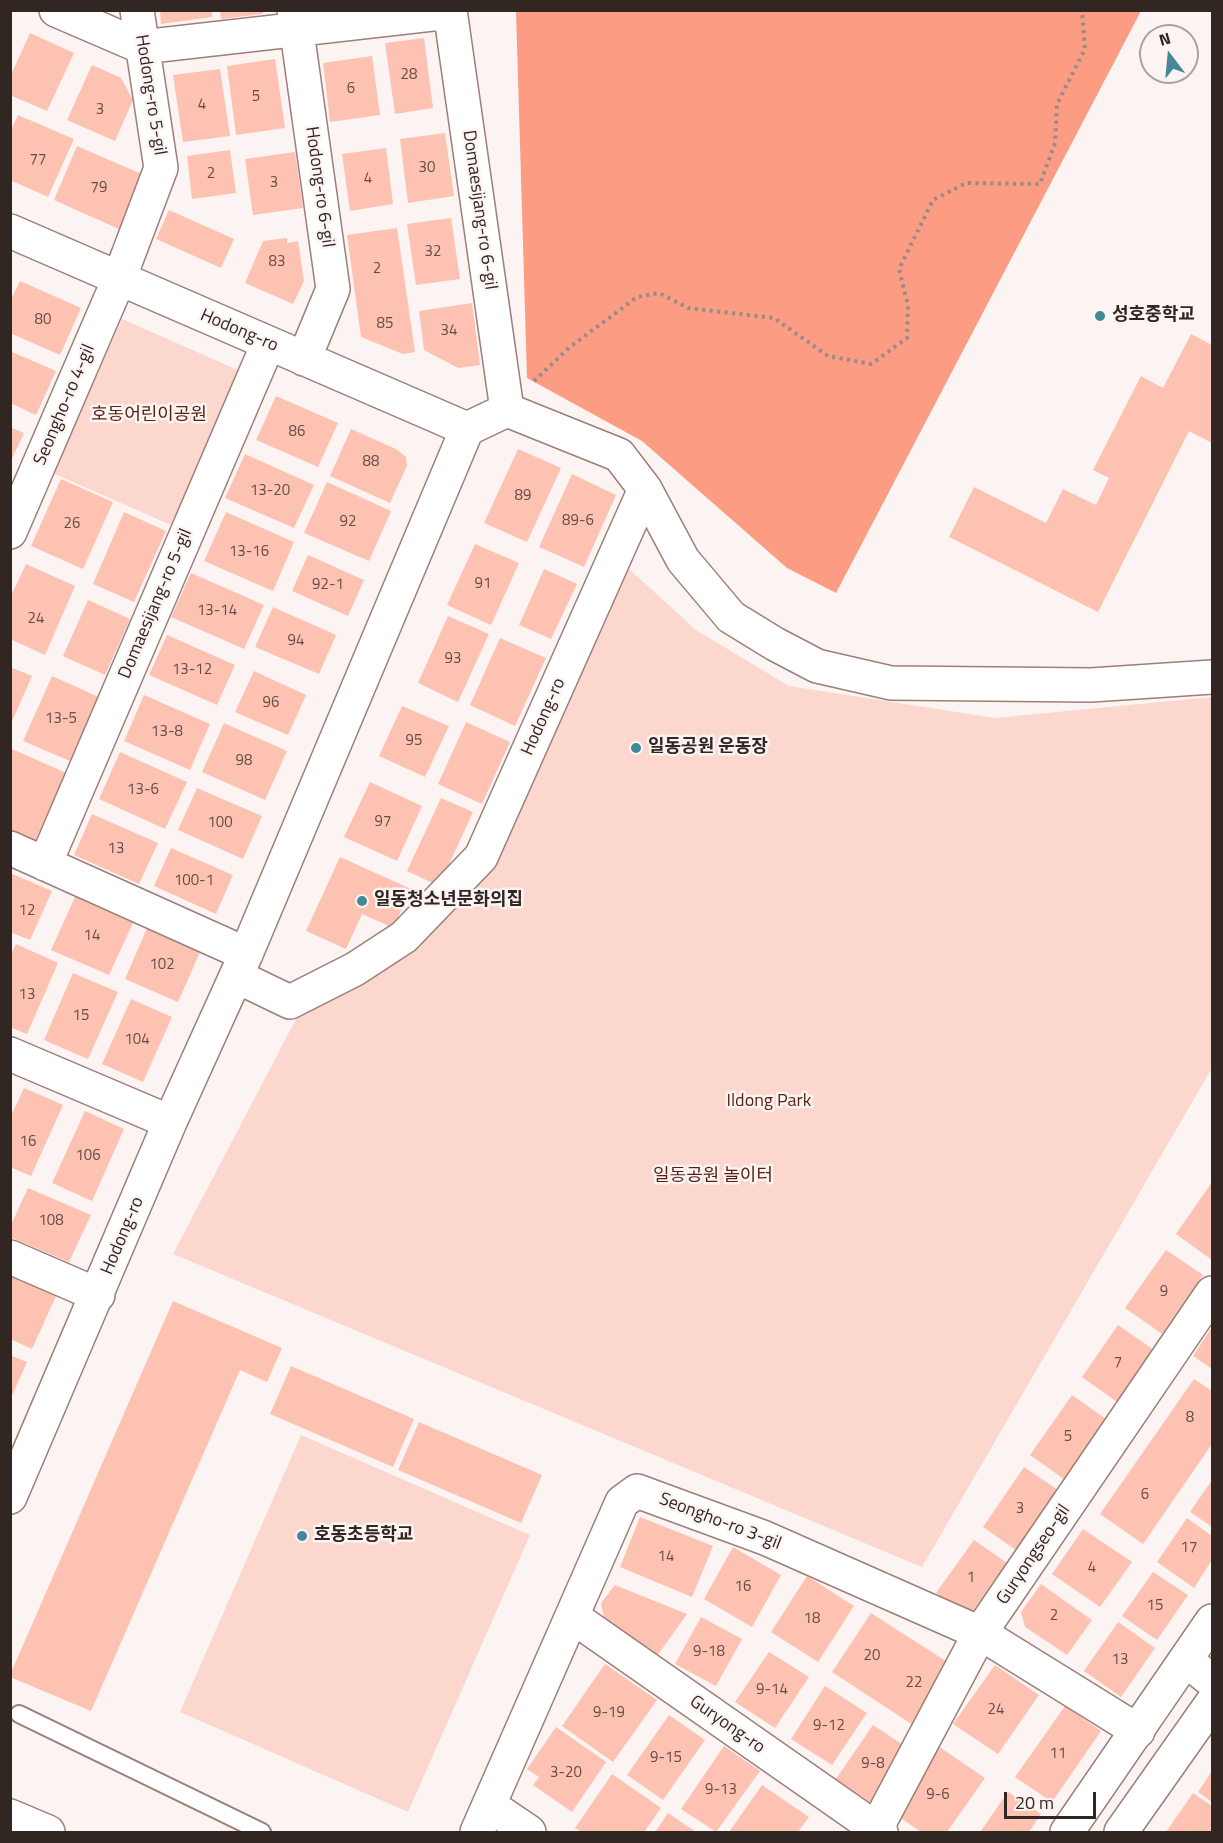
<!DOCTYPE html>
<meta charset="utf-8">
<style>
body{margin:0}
#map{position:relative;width:1223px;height:1843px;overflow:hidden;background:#fbf4f3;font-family:"Titillium Web",sans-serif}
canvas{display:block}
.frame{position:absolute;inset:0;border:12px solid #322623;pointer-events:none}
.north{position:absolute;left:1139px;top:24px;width:60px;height:60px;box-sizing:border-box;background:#fbf4f3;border:2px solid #aba2a0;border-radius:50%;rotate:344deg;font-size:16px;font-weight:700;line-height:24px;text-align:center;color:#322623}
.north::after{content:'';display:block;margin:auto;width:21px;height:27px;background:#458898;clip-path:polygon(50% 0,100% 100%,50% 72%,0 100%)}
.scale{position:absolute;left:1004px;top:1792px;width:92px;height:27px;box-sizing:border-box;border:3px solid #322623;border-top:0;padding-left:8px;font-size:18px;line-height:21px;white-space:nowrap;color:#322623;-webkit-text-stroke:4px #fbf4f3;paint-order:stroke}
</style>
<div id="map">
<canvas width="1223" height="1843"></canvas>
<div class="frame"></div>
<div class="north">N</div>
<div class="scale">20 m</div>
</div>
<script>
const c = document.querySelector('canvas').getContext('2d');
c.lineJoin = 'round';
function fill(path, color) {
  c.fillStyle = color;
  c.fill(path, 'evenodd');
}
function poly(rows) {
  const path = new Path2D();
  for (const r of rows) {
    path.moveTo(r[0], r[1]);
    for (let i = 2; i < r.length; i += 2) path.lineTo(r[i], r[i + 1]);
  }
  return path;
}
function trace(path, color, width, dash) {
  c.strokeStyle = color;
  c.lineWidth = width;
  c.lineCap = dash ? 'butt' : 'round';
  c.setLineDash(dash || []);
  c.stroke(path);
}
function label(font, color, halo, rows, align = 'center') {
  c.font = font + ' "Titillium Web","Noto Sans KR",sans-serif';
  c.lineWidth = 5;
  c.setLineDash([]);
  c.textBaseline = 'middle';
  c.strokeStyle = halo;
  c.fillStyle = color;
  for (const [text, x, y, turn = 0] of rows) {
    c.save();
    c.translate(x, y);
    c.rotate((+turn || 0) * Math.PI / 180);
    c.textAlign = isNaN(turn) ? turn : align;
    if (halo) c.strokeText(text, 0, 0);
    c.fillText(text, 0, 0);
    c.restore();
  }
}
fill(poly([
 [122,319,240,371,171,525,53,473],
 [618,559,696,630,789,686,995,718,1212,697,1212,1068,922,1567,173,1254,305,1002,494,861],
 [301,1435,530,1535,408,1812,180,1712]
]), '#fbd7cd');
fill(poly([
 [516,11,1141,11,836,593,787,568,642,441,527,378]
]), '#fb9c83');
fill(poly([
 [160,10,212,10,212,17,161,24],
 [220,10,264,10,262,14,221,19],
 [30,33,74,53,47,111,10,95,10,77],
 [424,38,433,108,395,114,385,43],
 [372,56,380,115,330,122,323,63],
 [275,59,285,128,236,135,227,66],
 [92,65,121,78,133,100,115,141,67,120],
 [220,69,230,136,183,142,173,75],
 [18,115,74,139,48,197,10,180,10,132],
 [445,133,454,196,408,203,400,139],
 [77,146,146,176,121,230,54,200],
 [386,148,393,204,350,211,342,154],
 [230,150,236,193,192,199,187,156],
 [295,152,303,208,253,215,245,159],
 [169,210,234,239,221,268,156,239],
 [451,218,460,279,416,285,407,224],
 [397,228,415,352,403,354,361,337,347,235],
 [287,238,287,243,298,241,304,281,293,304,245,283,263,241],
 [20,281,81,308,60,355,10,333,10,302],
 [472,303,480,365,458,368,424,350,419,311],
 [1191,334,1212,345,1212,443,1189,431,1098,612,949,537,974,487,1046,523,1063,489,1096,505,1109,478,1093,470,1141,376,1163,388],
 [10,351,56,371,36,415,10,403],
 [276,396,338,423,318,467,256,440],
 [10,427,24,433,10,463],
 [351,429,396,449,406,457,407,466,390,503,330,476],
 [518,449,561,468,527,542,484,523],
 [245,454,314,485,294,528,225,498],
 [572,474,616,495,584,567,539,547],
 [61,479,113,502,83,569,31,546],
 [327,482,391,511,369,561,304,533],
 [124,512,166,531,134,602,93,584],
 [226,512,294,542,273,591,204,561],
 [475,544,519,563,491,625,447,605],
 [308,555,364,580,348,616,292,591],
 [26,564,75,586,45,655,10,639,10,598],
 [544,569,577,584,551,639,519,625],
 [191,573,264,605,244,649,171,617],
 [88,600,130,619,105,675,63,656],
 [273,607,336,635,319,674,255,647],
 [448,616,489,634,458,702,418,683],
 [167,635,235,665,217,705,149,675],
 [500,638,546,658,515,726,470,705],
 [10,667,32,676,10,726],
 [254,671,306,695,288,735,235,712],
 [52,676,99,697,70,761,23,741],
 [144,695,210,724,190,770,124,741],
 [402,706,449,726,425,777,379,756],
 [466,722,510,742,482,804,438,784],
 [224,723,287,751,265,800,202,772],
 [10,748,66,773,35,841,10,830],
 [120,752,187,782,165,829,99,799],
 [370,782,422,806,397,861,344,837],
 [197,788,262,816,243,859,178,830],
 [441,798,473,812,439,886,407,871],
 [92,814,158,843,139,884,74,855],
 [171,848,233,875,216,914,154,886],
 [340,857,411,889,393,928,362,914,346,949,306,931],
 [10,873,52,891,30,940,10,932],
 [75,897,133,923,109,975,51,950],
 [147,928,200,952,178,1002,125,979],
 [16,944,58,963,27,1034,10,1027,10,956],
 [73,973,118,992,88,1059,44,1040],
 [131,999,172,1017,143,1082,102,1064],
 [24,1088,63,1105,31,1176,10,1167,10,1118],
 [85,1111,124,1129,92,1201,52,1183],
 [1212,1182,1212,1260,1176,1234],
 [28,1188,91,1215,69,1262,10,1237,10,1227],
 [1166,1250,1203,1275,1162,1334,1125,1308],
 [10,1276,56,1296,32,1349,10,1339],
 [173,1301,282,1348,267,1382,240,1370,91,1711,10,1677,10,1675],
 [1118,1325,1154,1350,1117,1402,1082,1377],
 [1212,1327,1212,1369,1193,1356],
 [10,1355,27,1362,10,1400],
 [291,1366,414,1419,393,1467,270,1414],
 [1194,1379,1212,1391,1212,1444,1143,1544,1100,1514],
 [1072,1395,1106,1419,1064,1479,1030,1455],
 [419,1422,542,1475,521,1523,398,1470],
 [1024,1467,1058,1490,1016,1550,983,1527],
 [1212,1480,1212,1527,1190,1512],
 [640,1517,713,1546,692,1597,620,1567],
 [1187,1518,1212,1536,1212,1560,1194,1588,1157,1562],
 [1083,1529,1132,1562,1100,1607,1052,1574],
 [974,1540,1007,1563,969,1616,936,1593],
 [733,1547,781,1575,752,1627,704,1599],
 [1153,1572,1188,1595,1157,1640,1122,1616],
 [807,1576,854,1606,818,1662,771,1632],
 [1041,1584,1092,1620,1067,1655,1025,1627,1021,1612],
 [615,1585,687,1614,657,1656,604,1618,601,1603],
 [871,1613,955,1667,916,1727,832,1672],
 [701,1617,742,1639,716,1686,675,1664],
 [1118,1622,1155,1648,1121,1697,1084,1671],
 [769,1652,809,1677,775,1728,735,1702],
 [605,1664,657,1700,613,1762,562,1726],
 [995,1665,1039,1695,998,1754,953,1724],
 [825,1686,867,1713,832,1765,791,1739],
 [1065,1706,1101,1731,1052,1802,1015,1777],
 [669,1715,705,1740,663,1800,627,1775],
 [873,1725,909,1749,872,1803,836,1779],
 [556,1727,606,1762,572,1812,533,1785,539,1777,527,1769],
 [724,1746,760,1771,716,1832,681,1809],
 [938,1746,985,1778,947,1832,921,1832,892,1812],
 [1212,1771,1212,1802,1198,1792],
 [612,1774,661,1808,644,1832,582,1832,575,1828],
 [762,1785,809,1817,798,1832,729,1832],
 [1008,1792,1041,1814,1029,1832,980,1832],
 [1193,1793,1212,1806,1212,1832,1166,1832],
 [668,1813,696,1832,655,1832]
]), '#fdc2b2');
const service = poly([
 [19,1714,262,1832]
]);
const minor = poly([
 [56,10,142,47,450,12],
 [294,10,333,289,304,359],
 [450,10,507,410],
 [10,231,467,429],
 [10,532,119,279,161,168,137,10],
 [10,848,246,954],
 [45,864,268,344],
 [236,976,290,1002,355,969,404,937,481,857,645,489],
 [10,1054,170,1122],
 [10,1257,98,1295],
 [10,1497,170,1122,246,954,467,429,507,410,619,455,645,489,683,560,731,617,775,644,817,666,891,683,1091,685,1212,677],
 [573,1617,881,1832],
 [489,1805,529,1832],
 [876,1829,980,1633,1212,1293],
 [477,1832,622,1502,637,1491,765,1538,980,1633,1138,1731]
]);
const tertiary = poly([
 [1186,1660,1212,1681],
 [10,1816,48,1832],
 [1067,1832,1212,1621],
 [1121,1832,1212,1703]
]);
trace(service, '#9c7f78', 20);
trace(minor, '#9c7f78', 36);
trace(tertiary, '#9c7f78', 36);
trace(poly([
 [534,381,570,347,637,297,659,293,688,308,774,318,828,356,871,364,907,338,908,305,899,269,933,200,966,183,1040,184,1055,143,1057,104,1085,49,1082,10]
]), '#958b89', 4, [3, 4.5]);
trace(service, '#fff', 16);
trace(minor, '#fff', 33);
trace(tertiary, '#fff', 33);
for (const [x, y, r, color] of [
 [1100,316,6,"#458898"],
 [636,748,6,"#458898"],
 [362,901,6,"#458898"],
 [302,1536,6,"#458898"]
]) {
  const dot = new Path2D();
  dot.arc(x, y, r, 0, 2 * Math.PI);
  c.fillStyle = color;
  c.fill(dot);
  trace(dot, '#fbf4f3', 2);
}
label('15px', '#654d47', null, [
 ["28",409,75],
 ["6",351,89],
 ["5",256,97],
 ["4",202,105],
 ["3",100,110],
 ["77",38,160],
 ["30",427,168],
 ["2",211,174],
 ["4",368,179],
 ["3",274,183],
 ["79",99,188],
 ["32",433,252],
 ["83",277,262],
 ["2",377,269],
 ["80",43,320],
 ["85",385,324],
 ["34",449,331],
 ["86",297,432],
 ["88",371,462],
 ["13-20",270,491],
 ["89",523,496],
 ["89-6",578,521],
 ["92",348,522],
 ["26",72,524],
 ["13-16",249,552],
 ["91",483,584],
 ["92-1",328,585],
 ["13-14",217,611],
 ["24",36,619],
 ["94",296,641],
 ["93",453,659],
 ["13-12",192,670],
 ["96",271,703],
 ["13-5",61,719],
 ["13-8",167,732],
 ["95",414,741],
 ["98",244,761],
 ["13-6",143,790],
 ["97",383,822],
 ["100",220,823],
 ["13",116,849],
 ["100-1",194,881],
 ["12",27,911],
 ["14",92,936],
 ["102",162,965],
 ["13",27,995],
 ["15",81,1016],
 ["104",137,1040],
 ["16",28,1142],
 ["106",88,1156],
 ["108",51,1221],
 ["9",1164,1292],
 ["7",1118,1363],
 ["8",1190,1418],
 ["5",1068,1437],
 ["6",1145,1495],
 ["3",1020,1509],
 ["17",1189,1548],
 ["14",666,1557],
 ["4",1092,1568],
 ["1",971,1578],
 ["16",743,1587],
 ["15",1155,1606],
 ["2",1054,1616],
 ["18",812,1619],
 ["9-18",709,1652],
 ["20",872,1656],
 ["13",1120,1660],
 ["22",914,1683],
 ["9-14",772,1690],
 ["24",996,1710],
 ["9-19",609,1713],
 ["9-12",829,1726],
 ["11",1058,1754],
 ["9-15",666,1758],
 ["9-8",873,1764],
 ["3-20",566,1773],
 ["9-13",721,1790],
 ["9-6",938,1795]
]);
label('18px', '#322623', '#fbf4f3', [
 ["Hodong-ro 5-gil",150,95,81],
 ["Hodong-ro 6-gil",319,187,82],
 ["Domaesijang-ro 6-gil",479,210,82],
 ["Hodong-ro",239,331,23],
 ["Seongho-ro 4-gil",65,405,-67],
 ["Domaesijang-ro 5-gil",156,604,-67],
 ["Hodong-ro",544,717,-66],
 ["Hodong-ro",123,1236,-67],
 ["Seongho-ro 3-gil",720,1522,21],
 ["Guryongseo-gil",1034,1555,-56],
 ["Guryong-ro",727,1725,35]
]);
label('bold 18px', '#322623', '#fbf4f3', [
 ["성호중학교",1112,316],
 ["일동공원 운동장",648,748],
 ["일동청소년문화의집",374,901],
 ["호동초등학교",314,1536]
], 'left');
label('18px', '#591f10', '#fbf4f3', [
 ["호동어린이공원",149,416],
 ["Ildong Park",769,1102],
 ["일동공원 놀이터",713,1177]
]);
</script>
